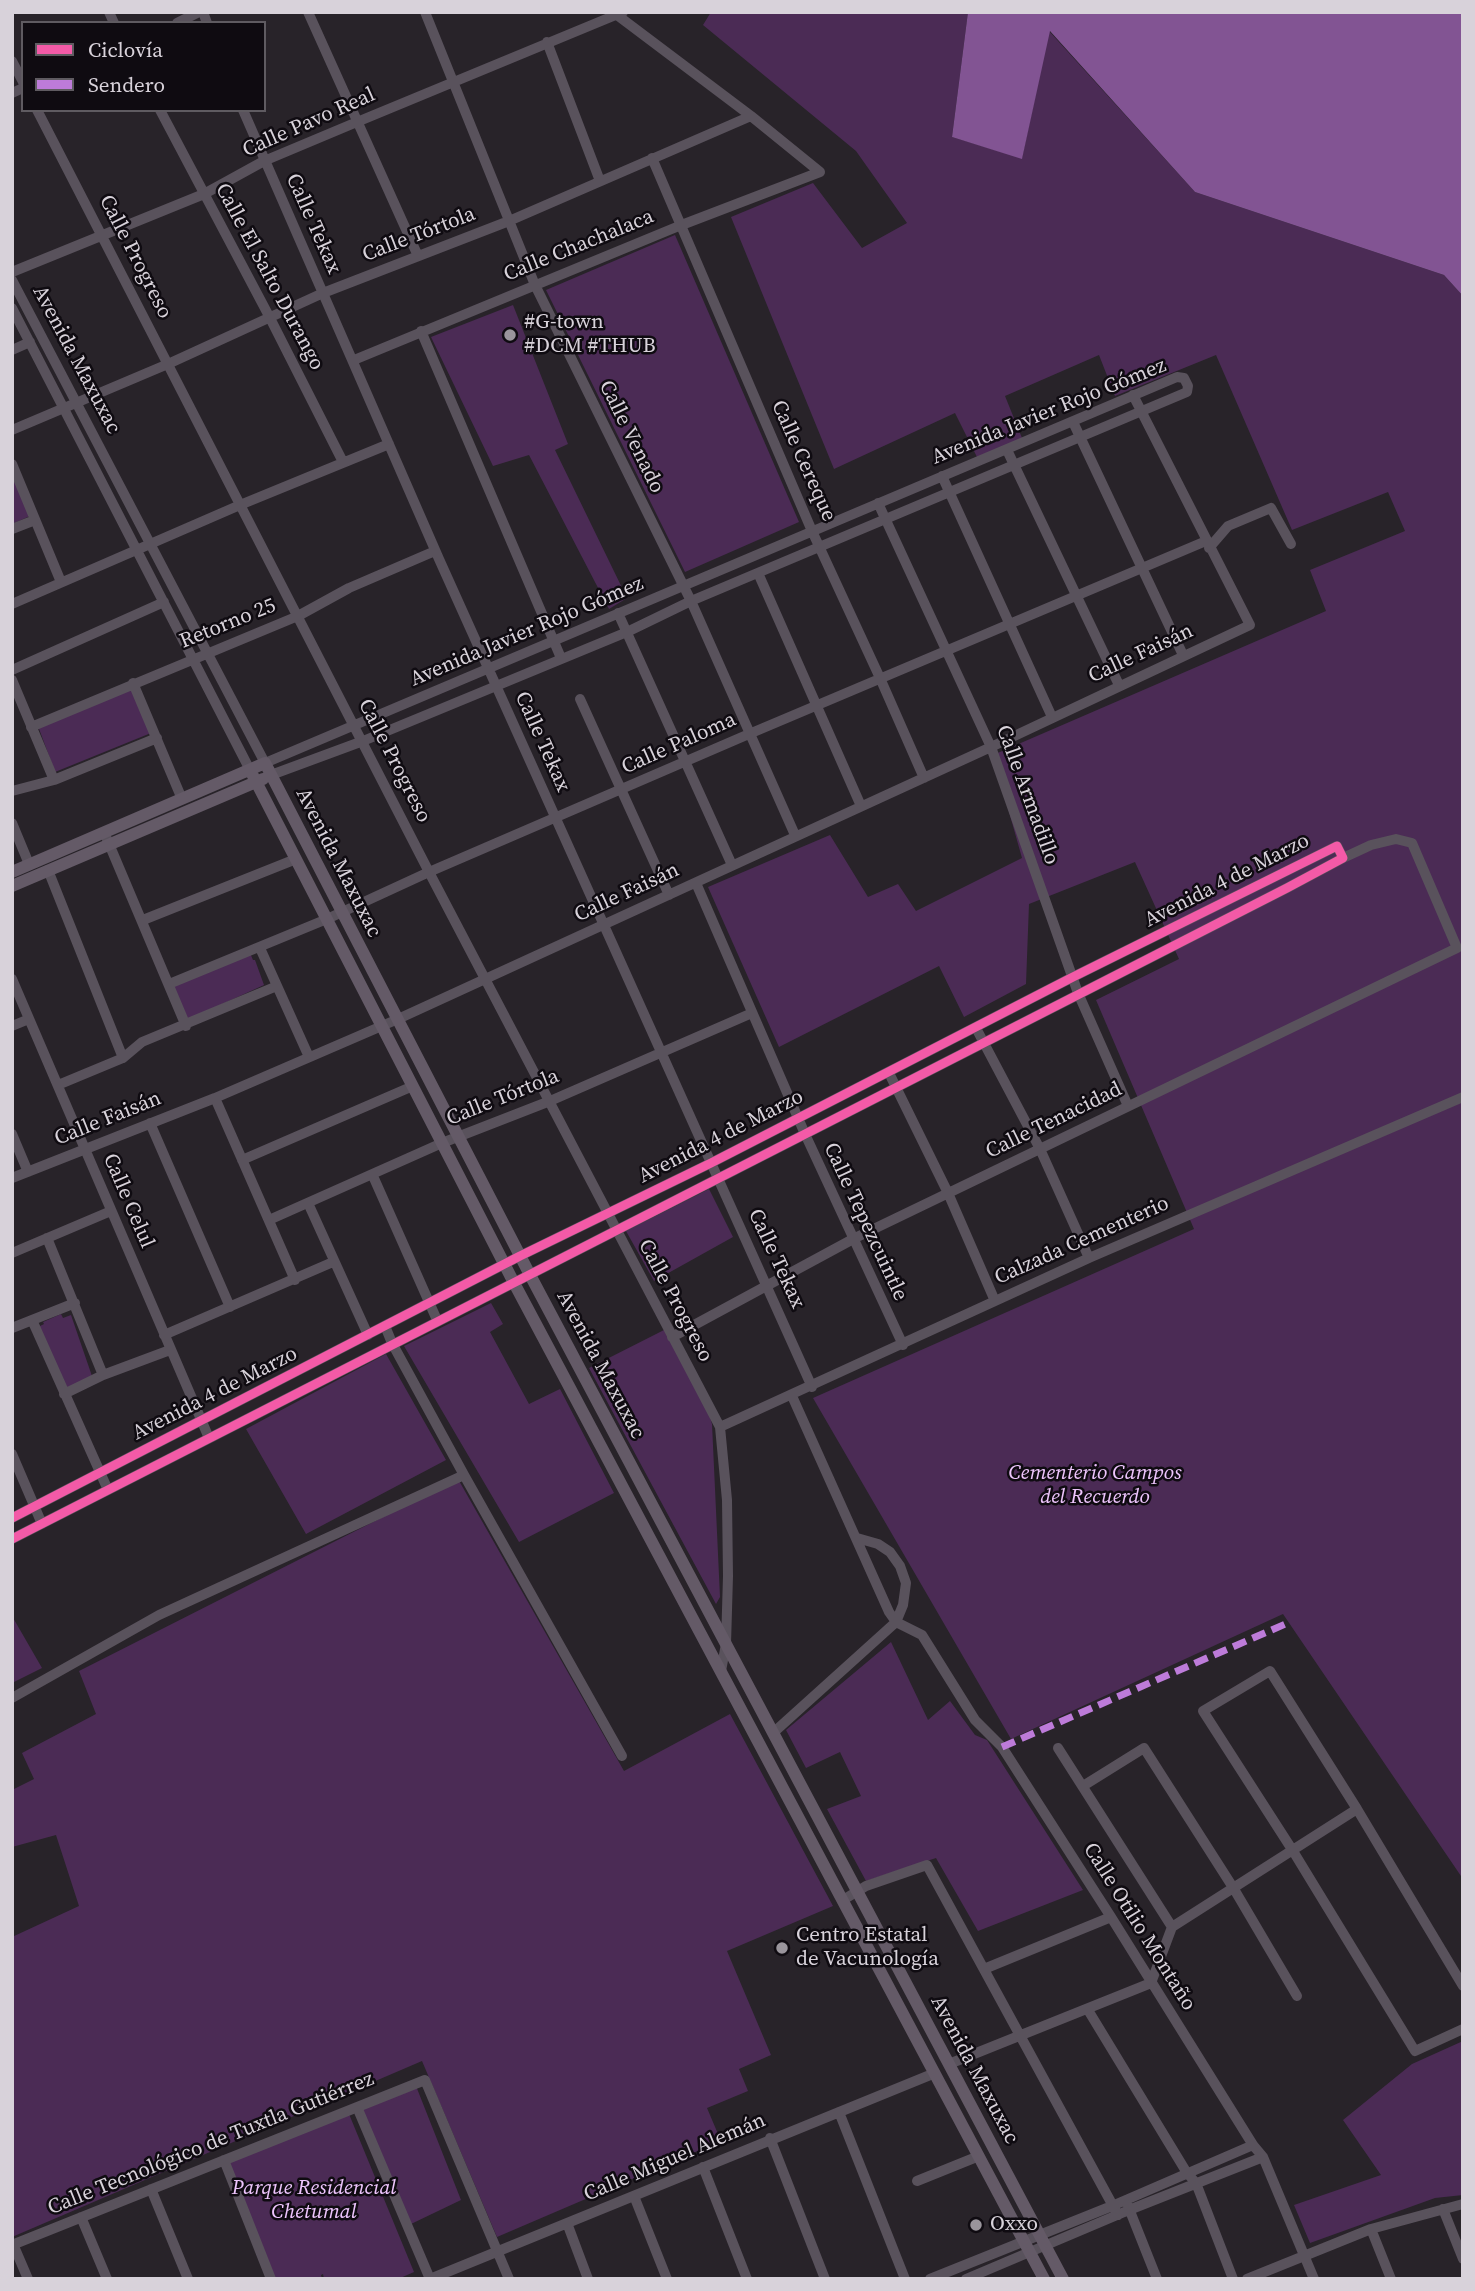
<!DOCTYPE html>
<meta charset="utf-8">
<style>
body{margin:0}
#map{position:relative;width:1475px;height:2291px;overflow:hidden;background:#282329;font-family:"Source Serif 4",serif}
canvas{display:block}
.frame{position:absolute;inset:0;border:14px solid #d8d2da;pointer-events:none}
.legend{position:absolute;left:21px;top:21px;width:245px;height:91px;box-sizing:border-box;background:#0f0b11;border:2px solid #5f5b61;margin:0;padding:9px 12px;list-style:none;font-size:21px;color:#d8d2da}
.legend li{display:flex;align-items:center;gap:14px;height:35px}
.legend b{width:35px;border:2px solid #5f5b61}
</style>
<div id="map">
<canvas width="1475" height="2291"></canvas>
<div class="frame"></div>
<ul class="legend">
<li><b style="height:9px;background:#f35aa7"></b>Ciclovía</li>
<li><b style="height:9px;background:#bd7bd9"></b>Sendero</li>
</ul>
</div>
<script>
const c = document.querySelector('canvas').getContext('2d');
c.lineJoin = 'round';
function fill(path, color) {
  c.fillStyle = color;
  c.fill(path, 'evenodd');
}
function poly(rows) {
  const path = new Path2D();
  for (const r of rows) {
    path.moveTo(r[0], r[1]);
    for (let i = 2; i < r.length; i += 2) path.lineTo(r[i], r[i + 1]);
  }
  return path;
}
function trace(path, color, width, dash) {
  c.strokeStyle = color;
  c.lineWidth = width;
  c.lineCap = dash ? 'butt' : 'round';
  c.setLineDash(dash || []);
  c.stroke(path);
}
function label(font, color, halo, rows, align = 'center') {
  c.font = font + ' "Source Serif 4",serif';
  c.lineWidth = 5;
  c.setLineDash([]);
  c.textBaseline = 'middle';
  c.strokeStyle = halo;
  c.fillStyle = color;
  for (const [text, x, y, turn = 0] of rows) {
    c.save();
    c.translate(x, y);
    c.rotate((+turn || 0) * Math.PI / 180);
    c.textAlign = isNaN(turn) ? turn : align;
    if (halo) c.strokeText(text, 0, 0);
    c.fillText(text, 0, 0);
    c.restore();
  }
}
fill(poly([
 [711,12,968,12,952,137,1022,158,1049,31,1195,192,1444,275,1463,296,1463,1879,1283,1614,1011,1739,813,1398,1194,1229,1096,1000,1179,959,1135,862,1029,904,1026,984,964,1017,939,966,779,1047,708,887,830,835,868,897,898,884,916,911,1022,858,993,755,1326,611,1310,570,1405,531,1388,492,1292,530,1216,355,1115,396,1099,355,1005,396,1022,438,978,459,955,413,834,469,731,217,813,183,862,248,907,223,856,151,703,25],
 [675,235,799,522,685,572,546,290],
 [513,305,568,444,555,450,627,598,609,609,529,455,493,466,431,337],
 [12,473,30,516,12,524],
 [133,689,151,733,55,772,38,726],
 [250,953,253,960,255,960,264,985,185,1021,172,986],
 [709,1189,733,1237,654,1281,626,1231],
 [491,1303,503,1324,490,1332,529,1404,560,1389,614,1493,519,1542,404,1346],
 [61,1314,63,1318,71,1315,93,1379,62,1390,38,1327,44,1324,43,1322],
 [666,1329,706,1404,712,1424,720,1597,716,1604,589,1368],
 [386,1354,446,1460,306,1534,246,1429],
 [458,1479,624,1771,730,1714,833,1906,727,1951,771,2055,739,2069,748,2091,707,2108,721,2141,497,2237,422,2061,12,2237,12,1937,79,1906,56,1835,12,1847,12,1790,34,1779,22,1753,96,1714,79,1671],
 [12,1616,42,1668,12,1683],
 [891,1642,928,1720,950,1701,975,1735,987,1740,1083,1890,978,1931,936,1858,866,1881,827,1809,861,1796,840,1752,806,1768,786,1730],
 [1463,2041,1463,2195,1435,2198,1310,2243,1294,2205,1381,2175,1343,2120,1412,2064],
 [416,2086,461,2200,411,2224,361,2108],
 [349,2114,414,2272,398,2279,324,2279,323,2274,321,2275,322,2279,274,2279,227,2161]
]), '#4b2b55');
fill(poly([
 [968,12,1463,12,1463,296,1444,275,1195,192,1050,31,1022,159,952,137]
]), '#825493');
trace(poly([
 [109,12,114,23],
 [203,12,207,23],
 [308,12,418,256],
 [425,12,535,285,691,601,795,835],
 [617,15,751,116,820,172],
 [177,23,199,12],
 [547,42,600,181],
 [12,61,23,82],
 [12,93,23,88],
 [37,110,429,872,720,1427,727,1500,728,1576,726,1644,721,1671],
 [160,110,270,318,343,462],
 [243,110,439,559,812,1387],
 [652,158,812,531,880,678,924,778],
 [12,272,204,194,264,161,357,122,623,12],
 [12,280,265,763,1177,377,1184,378,1188,386,1187,392,691,601,627,632,363,741,271,775],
 [12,308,250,770],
 [421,331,561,658],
 [12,350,30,342],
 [354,360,679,226,820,172],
 [1073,422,1183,655],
 [12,430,168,364,323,293,509,221,751,116],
 [1007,450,1119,685],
 [12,464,61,582],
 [942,476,1052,717],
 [878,503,991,747,1078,993,1128,1106],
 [12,529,35,520],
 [1209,548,1228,526,1271,508,1291,544],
 [758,573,861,806],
 [12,604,240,505,389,444],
 [618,613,732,865],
 [12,670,164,602],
 [12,680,54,780],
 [133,683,182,799],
 [580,699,669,895],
 [31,727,298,616,349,588,435,551],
 [12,791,54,780,157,738],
 [12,823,29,864],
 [104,832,186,1026],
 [48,870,123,1058],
 [696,883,805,1134,903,1345],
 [143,920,296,859],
 [260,948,309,1057],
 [12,979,209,1438],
 [169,984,327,919,429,872,749,734,1206,541],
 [12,1026,29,1019],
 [976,1028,1040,1149,1089,1258],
 [889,1073,948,1193,995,1301],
 [58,1085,123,1058,142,1042,277,986],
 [215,1098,295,1280],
 [150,1123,230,1307],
 [12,1134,28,1172],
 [242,1160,413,1086],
 [373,1176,437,1320],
 [12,1178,215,1098,398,1019,991,747,1250,625,1133,395],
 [308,1203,368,1335],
 [269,1220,442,1143,550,1101,752,1013],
 [47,1238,103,1375],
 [12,1253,111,1211],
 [32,1320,108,1490],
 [385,1326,392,1343,464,1475,622,1756],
 [12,1328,75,1303],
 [164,1335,333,1262],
 [672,1337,855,1238,1457,948,1412,843,1396,839,1371,845,1343,858],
 [64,1394,103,1375,170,1350],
 [792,1396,889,1612,896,1622],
 [720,1427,1089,1258,1463,1097],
 [12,1454,42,1524],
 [12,1518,520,1256,711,1163,1073,977,1337,846,1343,858,1287,888,12,1539],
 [896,1622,922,1635,975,1720,1002,1747,1111,1917,1253,2145,1263,2157,1314,2279],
 [12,1698,159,1615,464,1475],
 [773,1733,896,1622,903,1605,906,1583,900,1566,890,1552,878,1544,857,1538],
 [1058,1748,1172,1927],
 [1083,1786,1144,1748,1234,1889,1297,1996],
 [843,1900,866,1886,927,1865,1118,2215],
 [984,1969,1111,1917],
 [1463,1986,1357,1809,1270,1671,1203,1711,1293,1851,1415,2051,1463,2029],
 [1088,2010,1187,2173,1196,2183,1233,2279],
 [949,2064,1151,1983,1172,1927,1357,1809],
 [357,2107,430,2279],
 [839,2112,905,2279],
 [770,2138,825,2279],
 [224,2160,271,2279],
 [703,2167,747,2279],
 [917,2181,979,2156],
 [151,2189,188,2279],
 [634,2196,667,2279],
 [1128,2206,1157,2279],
 [1443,2209,1463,2259],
 [81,2217,107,2279],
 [567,2223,588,2279],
 [1371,2229,1391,2279],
 [13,2244,28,2279],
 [12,2245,425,2080,509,2279],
 [430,2279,935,2073],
 [930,2279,1112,2206,1253,2145],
 [966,2279,1129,2210,1263,2157],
 [1247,2279,1371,2229,1463,2204]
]), '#59525c', 10);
trace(poly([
 [250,770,513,1281,1044,2279],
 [12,872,265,763,529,1273,1063,2279],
 [12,886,263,779]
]), '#645a67', 12);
trace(poly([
 [1002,1747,1290,1622]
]), '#bd7bd9', 7, [14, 7]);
trace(poly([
 [12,1518,520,1256,711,1163,1073,977,1337,846,1343,858,1287,888,12,1539]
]), '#f35aa7', 9);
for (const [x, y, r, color] of [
 [510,335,7,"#9a959c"],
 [782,1948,7,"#9a959c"],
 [976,2225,7,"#9a959c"]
]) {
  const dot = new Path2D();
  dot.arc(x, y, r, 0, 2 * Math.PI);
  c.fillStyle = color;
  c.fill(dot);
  trace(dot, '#0f0b11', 2.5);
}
label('21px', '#d8d2da', '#0f0b11', [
 ["Calle Pavo Real",309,123,-24],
 ["Calle Tekax",313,224,66],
 ["Calle Tórtola",419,235,-21],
 ["Calle Chachalaca",579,246,-22],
 ["Calle Progreso",135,257,63],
 ["Calle El Salto Durango",269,277,62],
 ["Avenida Maxuxac",76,360,62],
 ["Avenida Javier Rojo Gómez",1049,412,-22],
 ["Calle Venado",631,437,64],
 ["Calle Cereque",803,461,66],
 ["Retorno 25",228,624,-22],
 ["Avenida Javier Rojo Gómez",527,632,-23],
 ["Calle Faisán",1141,654,-25],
 ["Calle Tekax",542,742,66],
 ["Calle Paloma",679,744,-24],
 ["Calle Progreso",394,761,63],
 ["Calle Armadillo",1027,795,70],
 ["Avenida Maxuxac",338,863,63],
 ["Avenida 4 de Marzo",1227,881,-27],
 ["Calle Faisán",627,893,-25],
 ["Calle Tórtola",503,1098,-22],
 ["Calle Faisán",108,1119,-22],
 ["Calle Tenacidad",1054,1121,-26],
 ["Avenida 4 de Marzo",721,1137,-27],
 ["Calle Celul",128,1201,67],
 ["Calle Tepezcuintle",865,1222,65],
 ["Calzada Cementerio",1082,1241,-24],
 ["Calle Tekax",776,1259,65],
 ["Calle Progreso",675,1301,62],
 ["Avenida Maxuxac",600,1365,62],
 ["Avenida 4 de Marzo",215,1394,-27],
 ["Calle Otilio Montaño",1139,1927,58],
 ["Avenida Maxuxac",974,2070,62],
 ["Calle Tecnológico de Tuxtla Gutiérrez",211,2144,-22],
 ["Calle Miguel Alemán",675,2158,-23]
]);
label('21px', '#d8d2da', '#0f0b11', [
 ["#G-town",524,323],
 ["#DCM #THUB",524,347],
 ["Centro Estatal",796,1936],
 ["de Vacunología",796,1960],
 ["Oxxo",990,2225]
], 'left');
label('italic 21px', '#eec5fd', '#0f0b11', [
 ["Cementerio Campos",1095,1474],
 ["del Recuerdo",1095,1498],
 ["Parque Residencial",314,2189],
 ["Chetumal",314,2213]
]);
</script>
